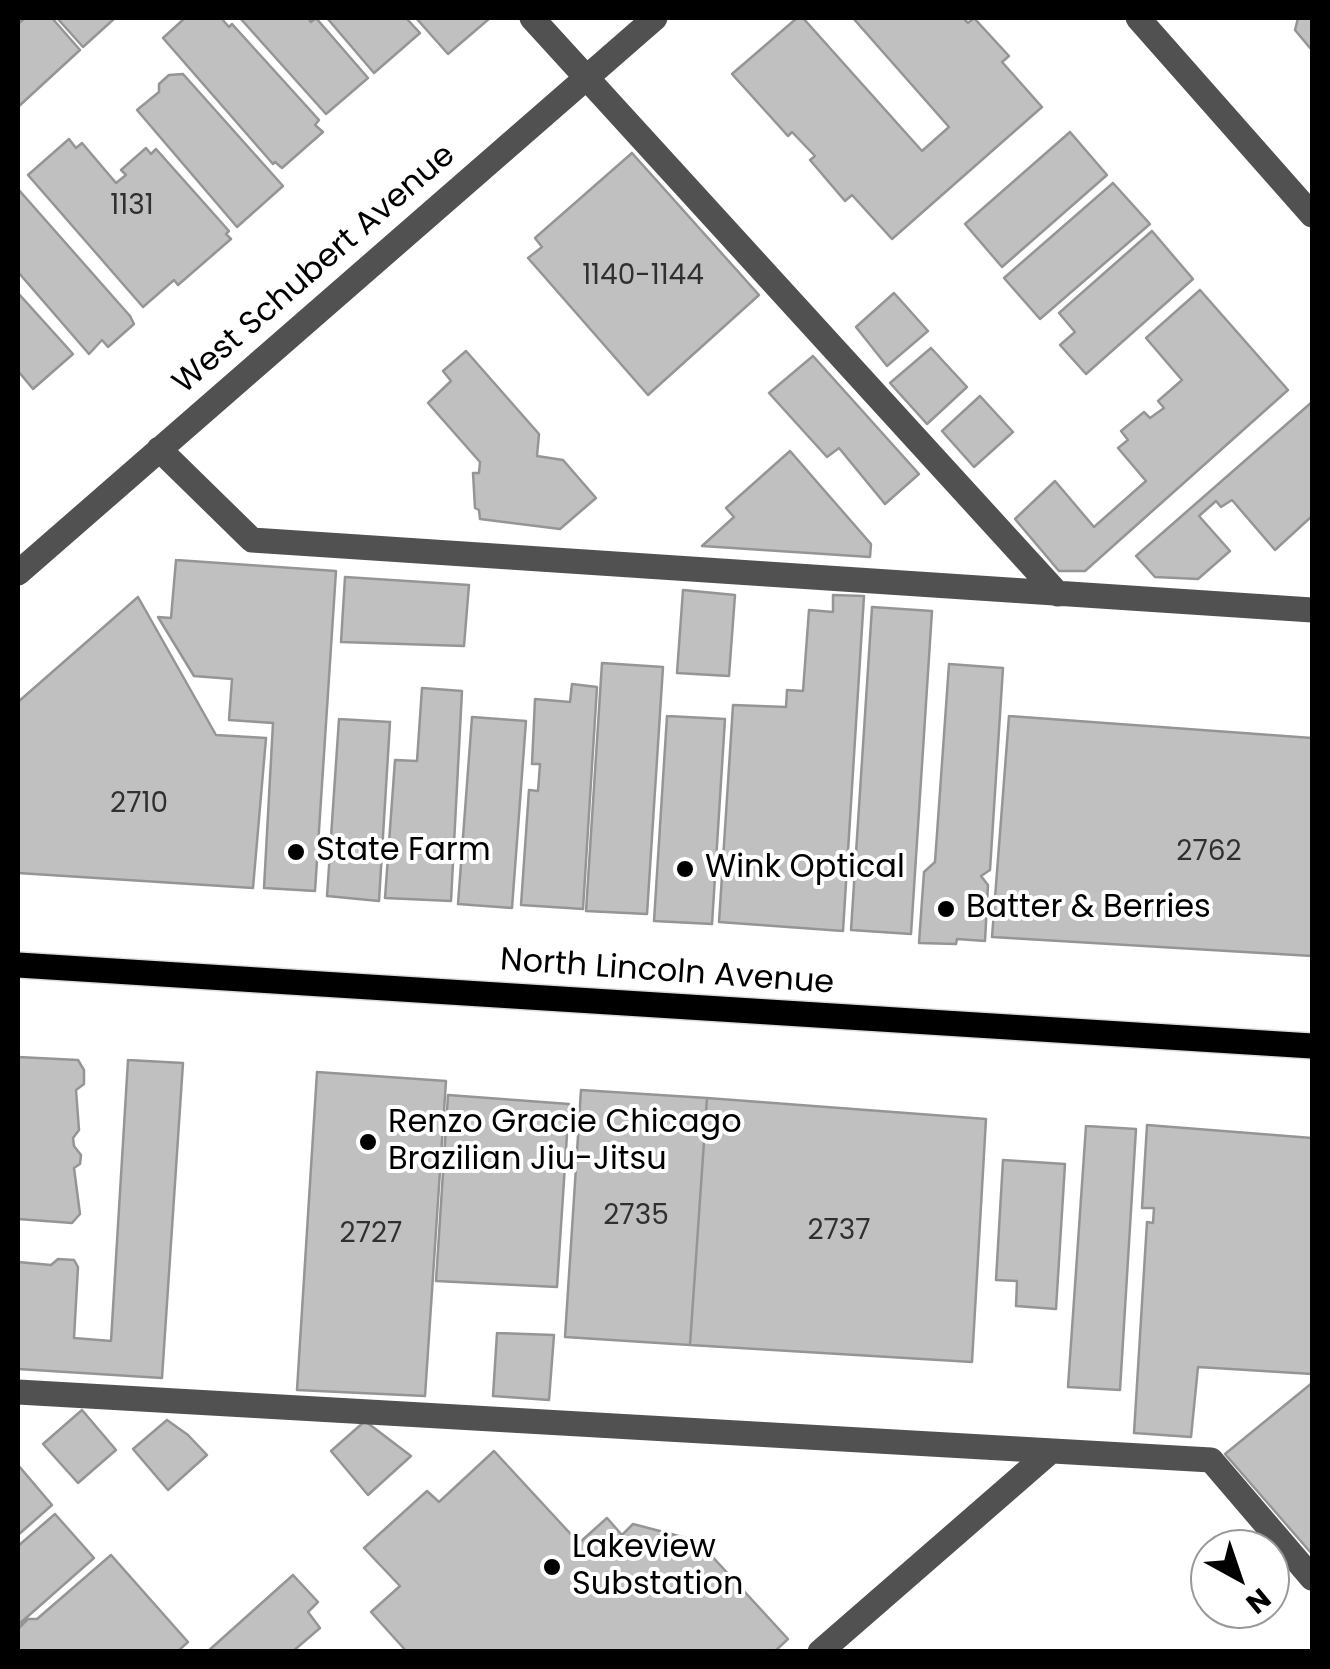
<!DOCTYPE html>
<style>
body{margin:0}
#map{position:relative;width:1330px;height:1669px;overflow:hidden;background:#fff;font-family:Poppins,sans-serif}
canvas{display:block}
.frame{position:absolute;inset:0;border:20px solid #000;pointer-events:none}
.north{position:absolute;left:1190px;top:1529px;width:100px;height:100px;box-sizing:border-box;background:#fff;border:2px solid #999;border-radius:50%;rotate:140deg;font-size:28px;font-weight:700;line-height:40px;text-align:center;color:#000}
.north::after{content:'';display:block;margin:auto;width:35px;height:45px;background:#000;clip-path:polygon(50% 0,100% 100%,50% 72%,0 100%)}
</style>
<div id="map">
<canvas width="1330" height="1669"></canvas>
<div class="frame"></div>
<div class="north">N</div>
</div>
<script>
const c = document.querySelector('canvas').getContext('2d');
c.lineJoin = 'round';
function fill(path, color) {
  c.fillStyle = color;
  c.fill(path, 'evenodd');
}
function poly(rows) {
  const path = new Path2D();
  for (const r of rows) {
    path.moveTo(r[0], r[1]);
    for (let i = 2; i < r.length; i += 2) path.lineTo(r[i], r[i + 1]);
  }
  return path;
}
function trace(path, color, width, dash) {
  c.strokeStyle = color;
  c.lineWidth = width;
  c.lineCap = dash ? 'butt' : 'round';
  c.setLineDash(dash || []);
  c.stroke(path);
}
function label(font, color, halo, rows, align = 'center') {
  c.font = font + ' Poppins,sans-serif';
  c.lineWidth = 8;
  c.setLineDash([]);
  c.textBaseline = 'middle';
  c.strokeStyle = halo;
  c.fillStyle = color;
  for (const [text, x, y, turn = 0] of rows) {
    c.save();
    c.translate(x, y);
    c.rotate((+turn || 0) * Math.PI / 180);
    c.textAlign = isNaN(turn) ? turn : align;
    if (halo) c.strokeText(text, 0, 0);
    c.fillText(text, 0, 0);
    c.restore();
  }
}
const building = poly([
 [25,18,52,18,80,50,18,107,18,24,25,18],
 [57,18,115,18,83,47,57,18],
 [185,18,221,18,229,27,232,24,319,120,315,125,323,132,282,168,275,162,273,164,163,38,185,18],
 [240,18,308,18,311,22,316,18,368,78,326,114,240,18],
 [327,18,406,18,420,33,374,73,327,18],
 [416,18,490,18,448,54,416,18],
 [797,18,803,18,922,151,949,127,853,18,963,18,968,23,974,18,1009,56,1002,62,1042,107,892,239,852,195,845,201,810,160,815,156,792,132,788,136,732,74,797,18],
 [1312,18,1312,48,1310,48,1295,30,1298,18,1312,18],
 [183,74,283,186,237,227,137,110,159,92,159,84,169,75,183,74],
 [1070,132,1107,175,1002,267,965,224,1070,132],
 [69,139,76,148,82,143,116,183,126,175,121,170,146,148,151,154,156,149,229,231,226,234,231,239,178,285,174,280,143,307,28,175,69,139],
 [632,153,759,295,648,395,528,258,542,247,535,238,632,153],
 [1113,183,1150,224,1040,319,1004,278,1113,183],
 [18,189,130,316,134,324,108,347,102,340,89,354,18,272,18,189],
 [1152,231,1193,279,1086,374,1060,345,1075,332,1059,313,1152,231],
 [1200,290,1288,390,1085,571,1059,571,1015,519,1055,481,1094,527,1146,481,1118,448,1128,440,1121,431,1144,412,1150,418,1164,408,1158,401,1182,380,1146,338,1200,290],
 [18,293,73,354,33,389,18,371,18,293],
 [894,293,928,331,887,366,856,327,894,293],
 [931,348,967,387,927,424,890,383,931,348],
 [466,351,539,434,537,456,563,460,596,498,560,529,480,519,479,510,475,508,473,473,479,473,480,462,428,403,451,381,443,371,466,351],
 [813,356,919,474,885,504,839,448,827,457,769,393,813,356],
 [980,396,1013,432,974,467,942,431,980,396],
 [1312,402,1312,516,1275,550,1232,500,1221,507,1216,501,1199,516,1230,551,1198,579,1155,577,1136,556,1312,402],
 [790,451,871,544,870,557,702,546,734,517,726,508,790,451],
 [176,560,336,571,315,891,264,888,273,723,229,720,232,679,194,676,158,617,171,618,176,560],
 [345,577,469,585,464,646,341,642,345,577],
 [683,590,735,595,729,676,677,673,683,590],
 [833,595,864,596,843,931,719,922,733,705,786,707,787,690,803,691,809,610,833,612,833,595],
 [138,597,216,735,266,738,253,888,18,873,18,702,138,597],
 [872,607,932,611,911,934,851,930,872,607],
 [602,663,663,667,647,914,586,911,602,663],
 [949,664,1003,668,990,870,981,876,988,885,985,941,957,939,956,944,919,943,924,872,935,862,949,664],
 [572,684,597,687,583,909,521,905,529,790,538,791,540,764,532,764,535,699,570,702,572,684],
 [422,688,462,691,451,901,385,898,395,760,417,761,422,688],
 [667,716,725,719,712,924,654,921,667,716],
 [1009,716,1312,738,1312,956,992,937,1009,716],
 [472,717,526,721,512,908,458,904,472,717],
 [339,719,390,722,379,901,327,896,339,719],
 [18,1057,78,1060,84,1070,84,1084,76,1090,79,1130,73,1138,74,1146,81,1155,80,1164,74,1168,80,1214,72,1223,18,1219,18,1057],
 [128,1060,183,1063,162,1378,18,1369,18,1262,51,1265,58,1259,74,1260,78,1267,74,1338,111,1341,128,1060],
 [317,1072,446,1081,425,1396,297,1390,317,1072],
 [581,1090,707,1098,690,1345,565,1337,581,1090],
 [448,1095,569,1104,557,1287,436,1281,448,1095],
 [707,1098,986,1119,972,1362,690,1345,707,1098],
 [1147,1125,1312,1138,1312,1374,1198,1367,1191,1437,1134,1433,1147,1222,1153,1223,1154,1208,1142,1208,1147,1125],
 [1086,1126,1136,1129,1120,1390,1068,1387,1086,1126],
 [1003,1160,1065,1164,1056,1309,1016,1306,1017,1281,996,1280,1003,1160],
 [497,1333,554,1335,549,1400,493,1396,497,1333],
 [1312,1383,1312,1554,1225,1454,1312,1383],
 [82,1410,116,1450,78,1483,43,1444,82,1410],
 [167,1420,188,1435,207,1455,168,1490,133,1449,167,1420],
 [365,1421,411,1456,368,1495,331,1451,365,1421],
 [494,1451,579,1543,607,1518,622,1535,633,1524,698,1541,788,1639,774,1652,407,1652,371,1612,400,1586,364,1548,427,1491,439,1502,494,1451],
 [18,1465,52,1505,18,1535,18,1465],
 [55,1514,94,1558,18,1625,18,1546,55,1514],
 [111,1555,188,1642,177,1652,18,1652,18,1629,28,1619,37,1619,111,1555],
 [293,1575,318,1602,308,1612,320,1628,292,1652,207,1652,293,1575]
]);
fill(building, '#c0c0c0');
trace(building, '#959595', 2.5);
const major = poly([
 [18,965,1312,1046]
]);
trace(major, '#dbdbdb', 28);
trace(poly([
 [532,18,1058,594],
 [1138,18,1312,215],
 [159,449,252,540,1312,610],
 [18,573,655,18],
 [18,1392,1211,1460,1312,1578],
 [820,1652,1051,1451]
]), '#515151', 25);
trace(major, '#000', 25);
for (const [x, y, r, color] of [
 [296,852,10,"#000"],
 [685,869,10,"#000"],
 [946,909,10,"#000"],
 [368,1142,10,"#000"],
 [552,1567,10,"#000"]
]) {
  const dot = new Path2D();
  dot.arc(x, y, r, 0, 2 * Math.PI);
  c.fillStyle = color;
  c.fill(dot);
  trace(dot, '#fff', 4);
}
label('28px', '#303030', null, [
 ["1131",132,207],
 ["1140-1144",643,277],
 ["2710",139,805],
 ["2762",1209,853],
 ["2735",636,1217],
 ["2737",839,1232],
 ["2727",371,1235]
]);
label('32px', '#000', '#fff', [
 ["West Schubert Avenue",315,270,-41],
 ["North Lincoln Avenue",667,973,4]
]);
label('32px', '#000', '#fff', [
 ["State Farm",316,852],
 ["Wink Optical",705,869],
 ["Batter & Berries",966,909],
 ["Renzo Gracie Chicago",388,1124],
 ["Brazilian Jiu-Jitsu",388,1161],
 ["Lakeview",572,1549],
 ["Substation",572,1586]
], 'left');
</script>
